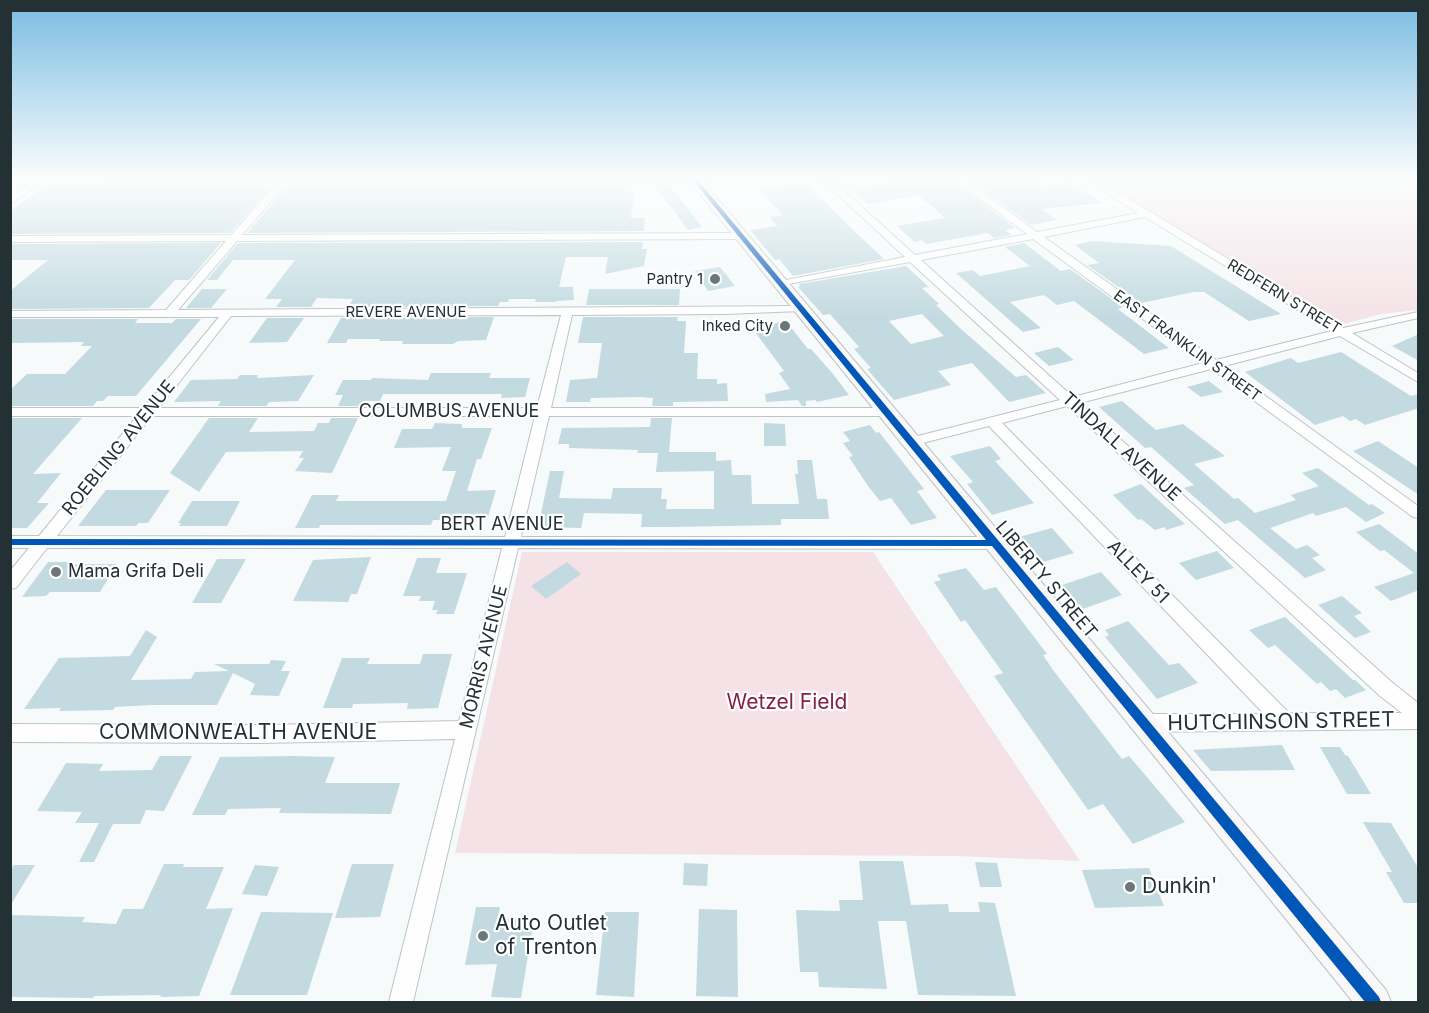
<!DOCTYPE html>
<style>
body{margin:0}
#map{position:relative;width:1429px;height:1013px;overflow:hidden;background:#f6fafb;font-family:Inter,sans-serif}
canvas{display:block}
.frame{position:absolute;inset:0;border:12px solid #233134;pointer-events:none}
</style>
<div id="map">
<canvas width="1429" height="1013"></canvas>
<div class="frame"></div>
</div>
<script>
const c = document.querySelector('canvas').getContext('2d');
c.lineJoin = 'round';
function fill(path, color) {
  c.fillStyle = color;
  c.fill(path, 'evenodd');
}
function poly(rows) {
  const path = new Path2D();
  for (const r of rows) {
    path.moveTo(r[0], r[1]);
    for (let i = 2; i < r.length; i += 2) path.lineTo(r[i], r[i + 1]);
  }
  return path;
}
function trace(path, color, width, dash) {
  c.strokeStyle = color;
  c.lineWidth = width;
  c.lineCap = dash ? 'butt' : 'round';
  c.setLineDash(dash || []);
  c.stroke(path);
}
function label(font, color, halo, rows, align = 'center') {
  c.font = font + ' Inter,sans-serif';
  c.lineWidth = 4.5;
  c.setLineDash([]);
  c.textBaseline = 'middle';
  c.strokeStyle = halo;
  c.fillStyle = color;
  for (const [text, x, y, turn = 0] of rows) {
    c.save();
    c.translate(x, y);
    c.rotate((+turn || 0) * Math.PI / 180);
    c.textAlign = isNaN(turn) ? turn : align;
    if (halo) c.strokeText(text, 0, 0);
    c.fillText(text, 0, 0);
    c.restore();
  }
}
fill(poly([
 [1093,178,1418,178,1418,310,1381,314,1340,325],
 [522,552,873,552,1080,861,956,856,455,853]
]), '#f4e2e6');
fill(poly([
 [923,178,950,178,1015,228,1005,230,1012,235,994,238,988,233,926,244,922,240,915,242,897,226,945,218,919,195,868,204,852,189],
 [966,178,1036,178,1037,188,1069,182,1103,203,1041,209,1057,220,1031,225],
 [806,183,852,229,884,259,793,276,779,259,775,260,750,230,777,226,769,217,783,215,759,190],
 [654,184,669,184,702,227,688,230],
 [436,185,626,186,625,192,634,190,631,218,645,218,644,231,247,233,288,186],
 [265,186,272,186,230,233,10,234,10,211,44,187],
 [1092,241,1171,246,1281,314,1249,321,1204,292,1194,292,1141,303,1087,265,1099,263,1075,245],
 [643,242,642,249,647,249,644,266,605,274,608,257,566,257,559,287,573,287,574,300,556,301,555,302,535,302,536,299,509,299,508,302,500,302,498,306,348,307,353,299,317,298,311,307,276,307,282,299,265,299,295,260,233,260,217,280,207,280,238,243],
 [221,243,189,280,175,280,149,308,10,309,10,291,48,260,10,260,10,244],
 [1024,243,1061,271,1070,269,1123,307,1118,309,1169,348,1144,354,1074,301,1057,305,1044,295,1010,302,1041,328,1023,332,956,273,973,270,980,276,1030,266,1005,247],
 [906,266,929,287,922,288,939,304,936,305,961,329,1016,377,1026,375,1046,393,1009,402,972,363,938,371,951,385,894,400,867,369,871,368,854,349,859,347,830,314,823,315,798,287,800,286,799,284],
 [922,314,944,336,911,344,889,321],
 [720,267,735,286,708,291,695,271],
 [202,289,227,289,211,308,186,308],
 [589,289,680,289,679,305,586,305],
 [494,317,486,340,458,341,453,344,402,344,403,341,379,341,380,339,348,339,346,343,327,343,341,318],
 [583,317,678,317,677,321,686,321,684,353,698,353,697,379,717,379,717,384,727,383,728,401,673,402,673,406,652,406,653,398,640,397,591,398,590,402,566,402,570,380,597,378,602,343,578,343],
 [267,318,304,318,287,342,249,343],
 [10,319,138,319,135,323,172,323,176,319,201,319,136,396,108,396,103,401,97,401,93,406,10,406,10,390,27,374,65,374,92,346,81,346,84,342,10,343],
 [786,321,808,349,811,349,833,374,849,395,817,402,815,400,806,401,806,406,802,406,798,400,766,402,765,394,790,389,779,373,784,371,752,328],
 [1419,334,1419,361,1392,346],
 [1058,347,1074,360,1049,366,1034,353],
 [1341,352,1411,396,1419,394,1419,408,1365,425,1356,419,1350,421,1343,416,1315,425,1245,372,1291,358,1298,363],
 [431,373,491,373,489,378,530,378,525,397,501,398,502,394,383,394,380,401,367,401,365,406,338,406,343,395,335,395,343,380,371,380,372,378,428,380],
 [240,375,258,375,257,378,314,375,298,401,269,402,266,406,218,406,221,401,174,402,191,380,237,379],
 [1209,381,1223,392,1201,397,1187,387],
 [1122,401,1156,430,1183,424,1225,456,1194,464,1234,499,1238,498,1255,513,1296,500,1291,495,1319,486,1302,473,1318,468,1369,505,1372,504,1385,513,1366,522,1346,507,1316,516,1313,513,1270,528,1296,549,1307,545,1320,555,1312,558,1326,570,1305,578,1238,520,1225,524,1184,488,1194,485,1151,447,1145,448,1099,407],
 [10,418,82,418,33,474,61,473,37,503,49,503,27,528,10,528],
 [209,418,258,418,249,432,314,431,318,423,329,423,331,418,358,418,332,473,295,471,304,458,299,458,303,451,226,452,199,492,170,473],
 [651,418,672,418,669,452,716,452,716,461,731,460,732,475,751,475,752,504,799,504,795,474,798,474,797,460,812,460,817,499,827,499,829,519,781,519,781,525,672,527,641,527,642,514,584,513,581,528,538,527,550,471,564,471,559,498,611,499,613,488,662,488,661,499,667,499,666,509,714,509,714,471,656,472,658,453,637,453,638,450,569,448,569,444,558,444,562,428,650,427],
 [435,423,462,424,462,428,492,428,481,459,477,459,467,491,496,490,487,520,433,520,431,525,320,525,319,528,295,528,312,495,339,495,336,501,446,501,456,471,442,471,451,447,394,448,402,429,432,429],
 [764,423,785,424,786,446,764,446],
 [870,425,876,433,879,432,924,489,917,491,937,518,911,525,891,498,880,501,868,486,849,457,853,456,843,443,850,441,843,432],
 [1378,441,1419,468,1419,495,1353,451],
 [990,446,1001,459,995,461,1034,503,992,515,967,484,973,482,950,456],
 [1141,484,1155,497,1185,524,1166,530,1165,527,1155,530,1141,519,1138,520,1113,495],
 [106,490,170,490,148,523,139,523,136,526,78,526],
 [192,501,240,501,227,526,179,526,181,523,178,523],
 [1379,524,1419,554,1419,590,1391,601,1374,587,1414,573,1384,550,1380,551,1356,532],
 [1052,528,1074,553,1040,563,1019,537],
 [1217,551,1234,568,1196,580,1179,563],
 [371,557,357,594,351,594,348,602,293,601,313,560],
 [417,558,441,558,436,573,467,573,454,614,436,614,438,610,432,610,435,601,419,601,421,596,403,596],
 [217,559,246,559,221,603,192,603],
 [48,562,72,562,70,564,117,564,100,592,50,592,46,596,22,597],
 [567,562,581,574,546,599,531,586],
 [966,568,984,590,996,587,1047,654,1043,655,1053,670,1122,759,1129,756,1185,822,1133,844,1103,804,1088,810,994,676,1003,673,965,620,961,622,934,582,941,580,937,575],
 [1101,572,1122,595,1080,610,1059,586],
 [1342,596,1362,613,1354,616,1371,632,1355,638,1318,605],
 [1285,617,1353,680,1355,680,1366,690,1345,698,1336,689,1330,691,1321,682,1317,684,1275,645,1268,648,1249,630],
 [1128,621,1169,665,1179,663,1198,683,1157,699,1105,637,1109,635,1105,630],
 [146,630,157,637,131,680,191,679,195,672,229,671,214,664,269,664,271,660,286,661,281,671,290,671,279,696,250,695,255,684,233,673,217,705,154,705,115,707,113,710,59,711,61,708,24,709,59,658,130,656],
 [423,654,452,654,438,708,407,709,408,703,353,704,352,708,323,708,342,658,370,658,367,664,420,664],
 [1282,745,1295,770,1211,771,1193,750],
 [1320,747,1340,747,1345,755,1348,756,1371,794,1347,794],
 [160,756,192,756,164,811,146,810,140,824,113,824,94,862,79,862,99,823,75,823,82,812,37,811,66,763,103,764,99,771,152,770],
 [294,756,335,757,325,783,400,783,391,814,279,813,281,808,228,809,225,815,192,815,220,757],
 [1363,822,1391,823,1419,869,1419,903,1404,903,1386,872,1392,872],
 [859,861,903,861,911,905,948,904,949,912,980,912,978,902,995,903,1016,996,918,995,906,921,878,921,887,989,819,987,818,972,800,972,796,910,840,911,839,900,863,900],
 [975,862,997,863,1002,887,980,887],
 [684,863,708,864,707,886,683,885],
 [164,864,184,864,183,867,224,867,206,909,233,908,199,996,160,997,161,995,94,996,93,998,10,997,10,915,85,917,82,922,116,924,123,909,143,909],
 [352,864,394,864,380,917,335,918],
 [14,865,35,865,10,906,10,871],
 [255,865,279,867,267,896,242,894],
 [1149,868,1164,906,1095,908,1082,870],
 [476,907,500,907,498,919,534,919,521,998,491,997,497,964,465,965],
 [699,909,737,910,738,997,696,996],
 [261,912,333,913,307,995,230,995],
 [605,912,639,912,634,997,596,995]
]), '#c2dae0');
const street = poly([
 [10,178,698,178,694,182,287,183,242,235,741,233,746,236,741,239,237,241,178,310,805,306,805,310,801,311,725,314,572,315,551,408,887,408,894,412,887,416,549,416,521,537,993,537,999,539,1001,543,999,547,993,549,518,548,413,1002,389,1002,455,739,262,743,10,742,10,724,262,725,459,721,502,548,47,548,16,588,10,589,10,571,29,548,10,548,10,536,39,536,137,416,10,416,10,408,144,408,219,317,10,317,10,311,166,310,226,241,10,242,10,236,231,235,277,183,41,184,10,204,10,196,29,184,10,184,10,178],
 [561,315,537,408,159,408,231,316,561,315],
 [152,416,535,416,505,537,57,536,152,416],
 [820,178,830,178,915,255,1027,234,952,178,962,178,1037,232,1138,213,1083,178,1094,178,1343,328,1418,312,1418,318,1352,333,1418,373,1418,382,1340,336,1224,366,1418,506,1418,518,1413,517,1211,369,1080,403,1394,684,1418,703,1418,729,1143,732,1136,729,1133,723,1136,717,1143,714,1264,714,989,426,911,446,906,445,904,442,906,439,1060,400,910,262,777,286,776,284,781,281,905,257,820,178],
 [1145,217,1332,331,1216,360,1044,237,1145,217],
 [1033,239,1203,363,1073,397,921,260,1033,239],
 [1067,406,1380,696,1402,713,1289,713,1002,423,1067,406]
]);
const secondary = poly([
 [687,178,700,178,1386,990,1391,1002,1353,1002,687,178]
]);
trace(street, '#bcc4c6', 2);
trace(secondary, '#bcc4c6', 2);
fill(street, '#fefefe');
fill(secondary, '#f9f7f8');
fill(poly([
 [691,178,696,178,1379,997,1381,1002,1365,1002,992,546,10,545,10,539,986,540,691,178]
]), '#0057b8');
const sky = c.createLinearGradient(0, 0, 0, 320);
sky.addColorStop(0, '#79bbe2');
sky.addColorStop(0.56, '#fbfdfd');
sky.addColorStop(1, '#fbfdfd00');
c.fillStyle = sky;
c.fillRect(0, 0, 1429, 320);
for (const [x, y, r, color] of [
 [715,279,6,"#6d777a"],
 [785,326,6,"#6d777a"],
 [56,572,6,"#6d777a"],
 [1130,887,6,"#6d777a"],
 [483,936,6,"#6d777a"]
]) {
  const dot = new Path2D();
  dot.arc(x, y, r, 0, 2 * Math.PI);
  c.fillStyle = color;
  c.fill(dot);
  trace(dot, '#fff', 2);
}
label('15px', '#233134', '#fff', [
 ["Pantry 1",703,279],
 ["Inked City",773,326]
], 'right');
label('15px', '#233134', '#fff', [
 ["REDFERN STREET",1284,297,31],
 ["REVERE AVENUE",406,312],
 ["EAST FRANKLIN STREET",1187,346,36]
]);
label('18px', '#233134', '#fff', [
 ["COLUMBUS AVENUE",449,412],
 ["TINDALL AVENUE",1121,447,42],
 ["ROEBLING AVENUE",119,448,-51],
 ["BERT AVENUE",502,525],
 ["ALLEY 51",1138,572,46],
 ["LIBERTY STREET",1046,580,50],
 ["MORRIS AVENUE",484,657,-76]
]);
label('18px', '#233134', '#fff', [
 ["Mama Grifa Deli",68,572]
], 'left');
label('21px', '#862043', '#fff', [
 ["Wetzel Field",787,703]
]);
label('21px', '#233134', '#fff', [
 ["HUTCHINSON STREET",1281,722,-1],
 ["COMMONWEALTH AVENUE",238,733]
]);
label('21px', '#233134', '#fff', [
 ["Dunkin'",1142,887],
 ["Auto Outlet",495,924],
 ["of Trenton",495,948]
], 'left');
</script>
